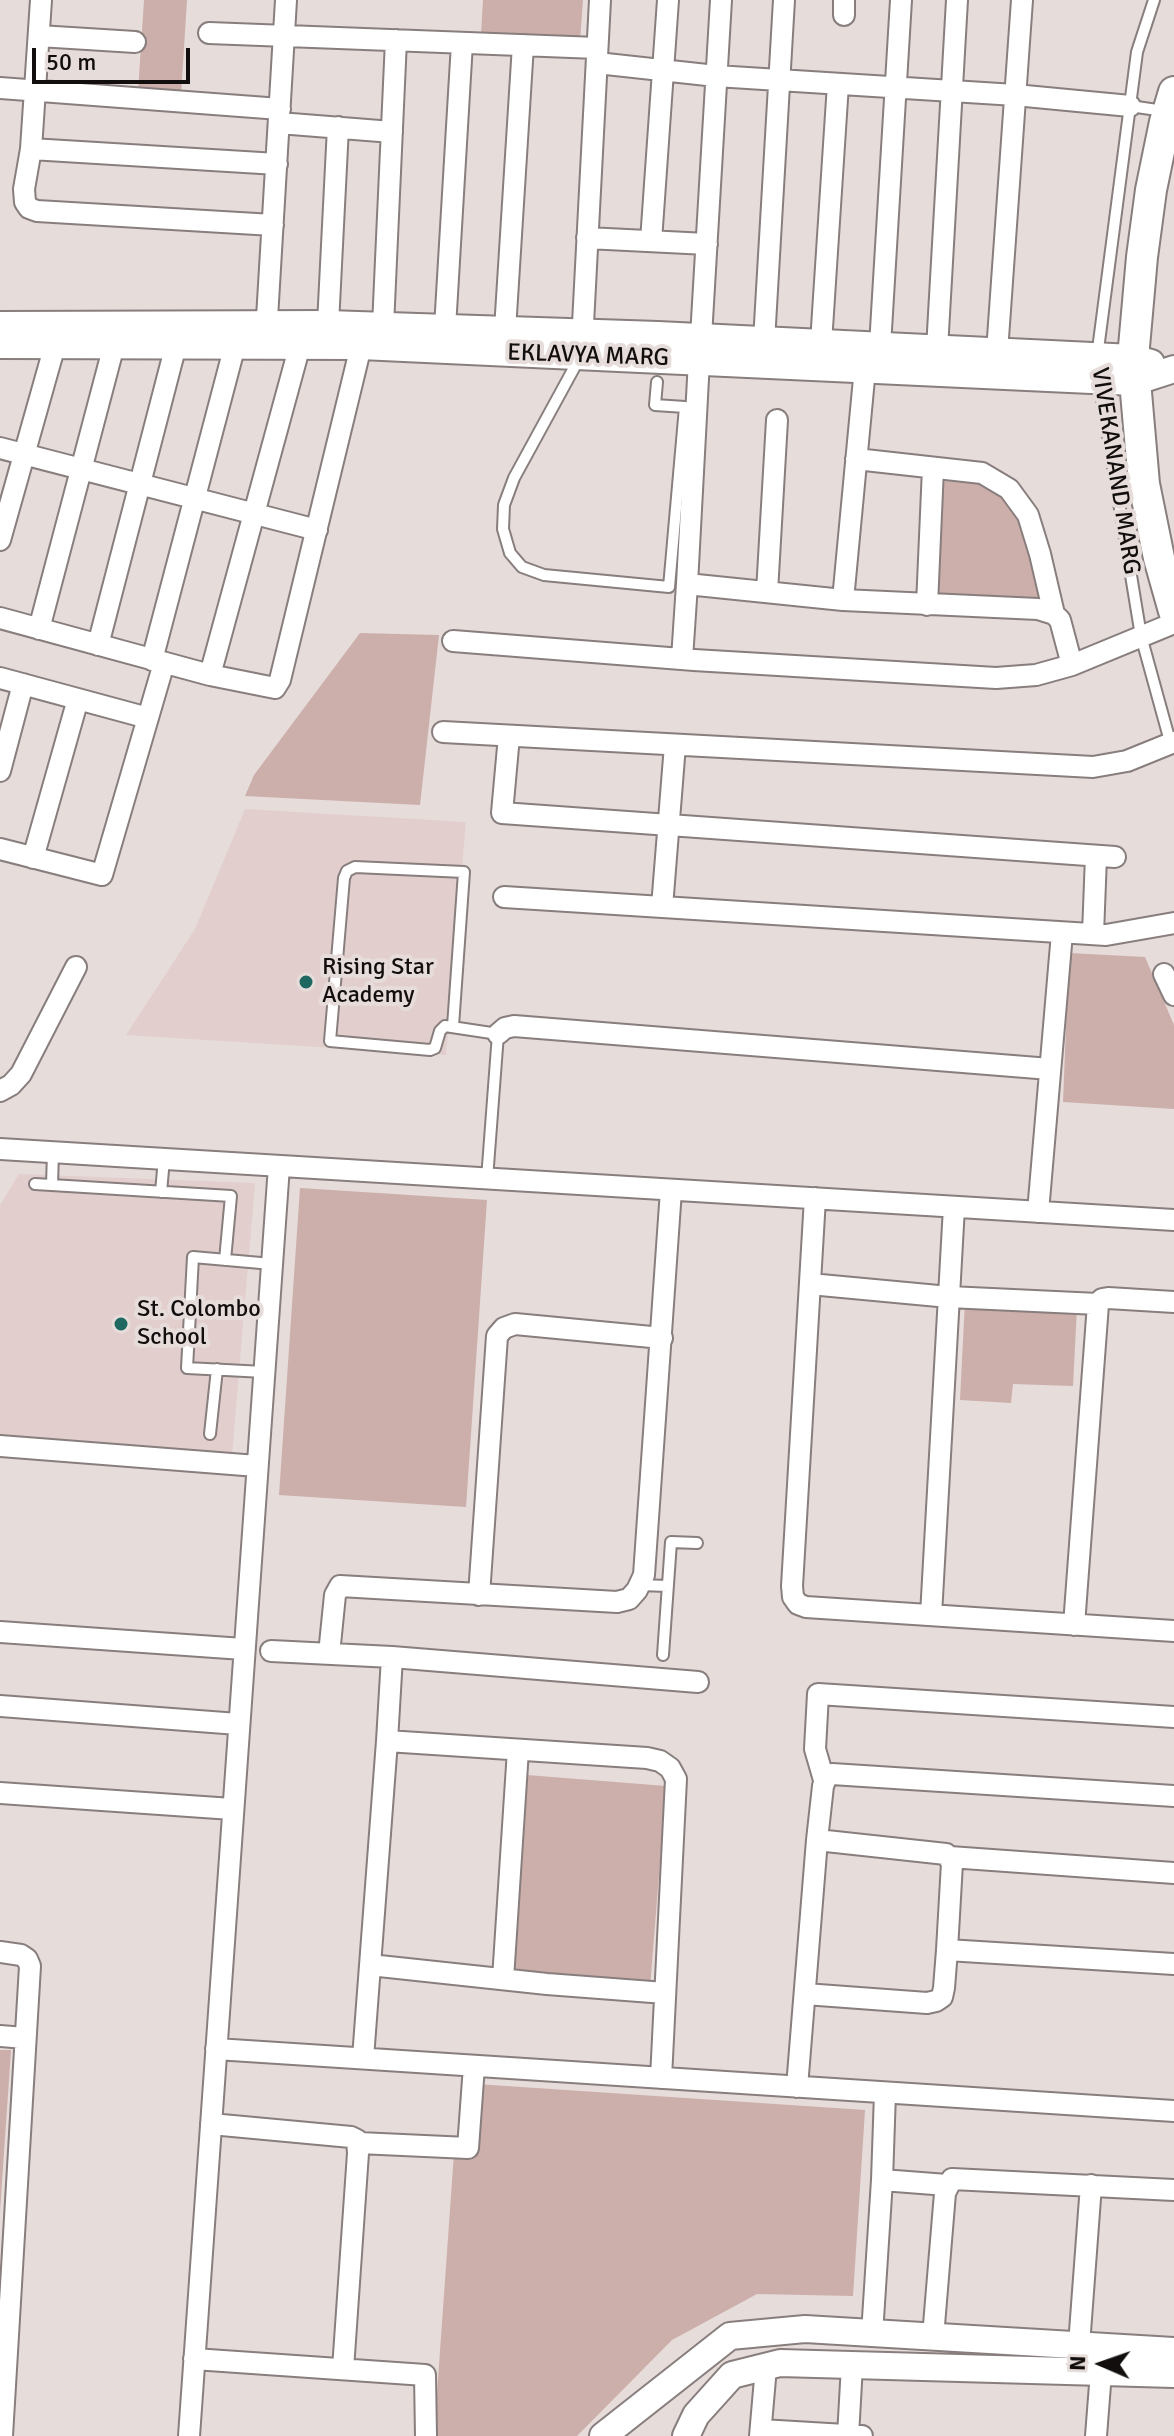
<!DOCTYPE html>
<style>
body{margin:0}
#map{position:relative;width:1174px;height:2436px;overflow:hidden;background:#e6dcda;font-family:Signika,sans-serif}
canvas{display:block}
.north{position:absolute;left:1062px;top:2324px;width:80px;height:80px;-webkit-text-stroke:6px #e6dcda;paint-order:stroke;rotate:272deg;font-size:22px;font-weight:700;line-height:32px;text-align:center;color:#120e0e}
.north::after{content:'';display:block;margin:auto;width:28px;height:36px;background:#120e0e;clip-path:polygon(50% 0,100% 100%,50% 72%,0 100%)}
.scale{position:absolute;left:32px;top:48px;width:158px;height:36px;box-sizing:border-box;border:4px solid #120e0e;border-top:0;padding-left:10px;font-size:24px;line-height:28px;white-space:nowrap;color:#120e0e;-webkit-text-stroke:6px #e6dcda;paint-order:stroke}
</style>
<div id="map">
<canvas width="1174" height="2436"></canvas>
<div class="north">N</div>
<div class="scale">50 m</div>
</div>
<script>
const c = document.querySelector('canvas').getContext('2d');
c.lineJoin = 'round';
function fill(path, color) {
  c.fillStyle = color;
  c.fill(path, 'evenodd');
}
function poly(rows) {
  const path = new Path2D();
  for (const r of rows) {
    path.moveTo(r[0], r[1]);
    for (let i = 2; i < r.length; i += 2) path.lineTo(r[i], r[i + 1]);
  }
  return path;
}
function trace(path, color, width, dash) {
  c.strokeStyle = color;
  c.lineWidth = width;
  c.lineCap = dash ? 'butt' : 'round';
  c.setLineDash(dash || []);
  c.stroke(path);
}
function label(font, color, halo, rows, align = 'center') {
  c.font = font + ' Signika,sans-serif';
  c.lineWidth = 8;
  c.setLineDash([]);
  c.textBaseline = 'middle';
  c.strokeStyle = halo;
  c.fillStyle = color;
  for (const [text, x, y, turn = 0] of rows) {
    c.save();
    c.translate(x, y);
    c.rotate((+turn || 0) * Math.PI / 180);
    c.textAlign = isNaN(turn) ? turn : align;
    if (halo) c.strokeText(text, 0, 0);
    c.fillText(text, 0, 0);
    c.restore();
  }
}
fill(poly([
 [245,809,466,822,446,1055,126,1035,195,929],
 [19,1174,255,1183,232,1455,0,1444,0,1205]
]), '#e2cfcd');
fill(poly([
 [144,0,187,0,181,95,138,92],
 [483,0,583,0,580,41,481,35],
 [938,481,984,482,1013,500,1033,542,1039,602,930,594],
 [360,633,439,635,420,805,245,796,254,775],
 [1069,953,1145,957,1174,1025,1174,1109,1063,1102],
 [300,1188,487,1200,466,1507,279,1495],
 [965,1301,1077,1307,1073,1386,1013,1384,1011,1403,960,1400],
 [527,1775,666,1786,650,1988,511,1977],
 [0,2050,11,2050,0,2211],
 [476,2084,865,2110,853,2296,757,2294,672,2340,577,2436,434,2436,454,2153,471,2154]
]), '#ccaeaa');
const service = poly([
 [1130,106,1164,111],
 [580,357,514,478,504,505,503,529,510,553,522,567,544,575,669,587,685,407,655,405,657,382],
 [1097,357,1137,52,1154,0],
 [1099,381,1141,636,1171,745],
 [453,1026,464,872,355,867,347,871,344,878,330,1041,430,1050,435,1048,440,1031,445,1026,498,1034,487,1179],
 [35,1184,231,1196,225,1260],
 [52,1185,53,1152],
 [161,1192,164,1159],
 [264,1372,187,1368,193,1257,272,1264],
 [210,1434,217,1369],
 [639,1585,668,1586],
 [663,1655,671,1542,697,1543]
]);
const minor = poly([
 [41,0,31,149,24,189,25,202,29,208,37,211,273,225],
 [844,15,844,0],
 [209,33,597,48],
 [39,36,135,42],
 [597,63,716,76,1015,95,1130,106],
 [0,88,280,109],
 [279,123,392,132],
 [31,149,277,164],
 [587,238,707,244],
 [651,241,668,0],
 [328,324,338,127],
 [383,326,396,40],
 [445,328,462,43],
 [505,330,523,45],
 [266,335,286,0],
 [701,337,721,0],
 [764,341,784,0],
 [582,343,600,0],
 [821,343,838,84],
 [880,346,901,0],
 [937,349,957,0],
 [997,352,1022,0],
 [699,360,687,584,843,600,1038,609,1054,614,1060,620,1072,665],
 [0,448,317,530],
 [856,459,982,473,1009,489,1028,515,1040,554,1054,614],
 [0,540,55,345],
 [767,592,777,420],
 [843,600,865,368],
 [927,605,933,468],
 [0,618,210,675,275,688,280,680,361,346],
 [39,629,114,345],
 [453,641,694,660,996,678,1036,675,1072,665,1174,623],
 [98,645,176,345],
 [682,659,687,584],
 [152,660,235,345],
 [210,675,300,345],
 [0,678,148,718],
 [443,732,1093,767,1127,761,1174,742],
 [509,736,502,813,1115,857],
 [0,771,23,684],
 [0,849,102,875,164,663],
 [33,858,78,699],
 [504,897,1106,935,1174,923],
 [662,907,675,745],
 [1093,934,1096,856],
 [1164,974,1174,995],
 [498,1034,505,1028,514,1026,1050,1069],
 [0,1091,11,1085,21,1074,76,967],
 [0,1149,1174,1220],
 [815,1198,792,1586,793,1597,798,1604,806,1607,1174,1631],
 [1038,1212,1062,933],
 [810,1284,949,1297,1098,1304],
 [0,1446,257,1466],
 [479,1595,497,1336,504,1328,515,1324,662,1338],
 [931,1615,954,1207],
 [1074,1625,1098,1304,1102,1299,1108,1298,1174,1302],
 [0,1632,243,1649],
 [271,1651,392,1657,698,1682],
 [329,1654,335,1595,340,1586,617,1602,629,1599,637,1590,644,1575,671,1190],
 [0,1706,238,1724],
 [387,1741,392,1657],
 [824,1780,815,1749,818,1694,1174,1717],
 [0,1793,232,1809],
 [950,1857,1174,1873],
 [947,1950,1174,1964],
 [0,1952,21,1955,27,1959,30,1966,2,2436],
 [370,1965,547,1984,665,1993],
 [503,1979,518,1750],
 [805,1994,927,2003,936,2001,942,1997,944,1988,947,1950,952,1863,946,1854,817,1840],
 [0,2036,25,2038],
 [216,2049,1174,2111],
 [363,2058,387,1741,647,1758,660,1761,670,1768,676,1779,661,2078],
 [797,2087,817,1840,823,1786,827,1776,832,1774,1174,1796],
 [211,2124,351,2137,357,2140,358,2153,343,2369],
 [359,2143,468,2148,474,2066],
 [882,2180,947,2185],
 [872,2334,882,2180,885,2093],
 [933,2337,945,2193,952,2179,1174,2190],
 [1079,2345,1091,2185],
 [194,2359,425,2375,426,2436],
 [761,2430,862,2436],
 [189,2436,279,1166],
 [760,2436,766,2367],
 [848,2436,852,2365],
 [1096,2436,1101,2372]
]);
const tertiary = poly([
 [0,325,328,324,658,335,1133,358,1151,363],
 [0,345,361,346,1134,382,1174,369],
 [603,2436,730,2336,805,2329,1174,2351],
 [686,2436,696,2415,732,2375,780,2363,1174,2374]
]);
const secondary = poly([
 [1174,92,1165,122,1151,190,1142,257,1133,358,1144,484,1159,558,1174,611]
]);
trace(service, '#877e7d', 14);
trace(minor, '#877e7d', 24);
trace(tertiary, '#877e7d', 30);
trace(secondary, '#877e7d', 34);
trace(service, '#fff', 10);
trace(minor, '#fff', 20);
trace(tertiary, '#fff', 26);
trace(secondary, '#fff', 30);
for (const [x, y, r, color] of [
 [306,982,8,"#1e6861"],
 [121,1324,8,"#1e6861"]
]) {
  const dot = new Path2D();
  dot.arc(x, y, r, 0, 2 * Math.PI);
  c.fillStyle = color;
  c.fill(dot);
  trace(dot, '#e6dcda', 3);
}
label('24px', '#120e0e', '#e6dcda', [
 ["EKLAVYA MARG",588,356,2],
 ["VIVEKANAND MARG",1115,471,81]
]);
label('24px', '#120e0e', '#e6dcda', [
 ["Rising Star",322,968],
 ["Academy",322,996],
 ["St. Colombo",137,1310],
 ["School",137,1338]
], 'left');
</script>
